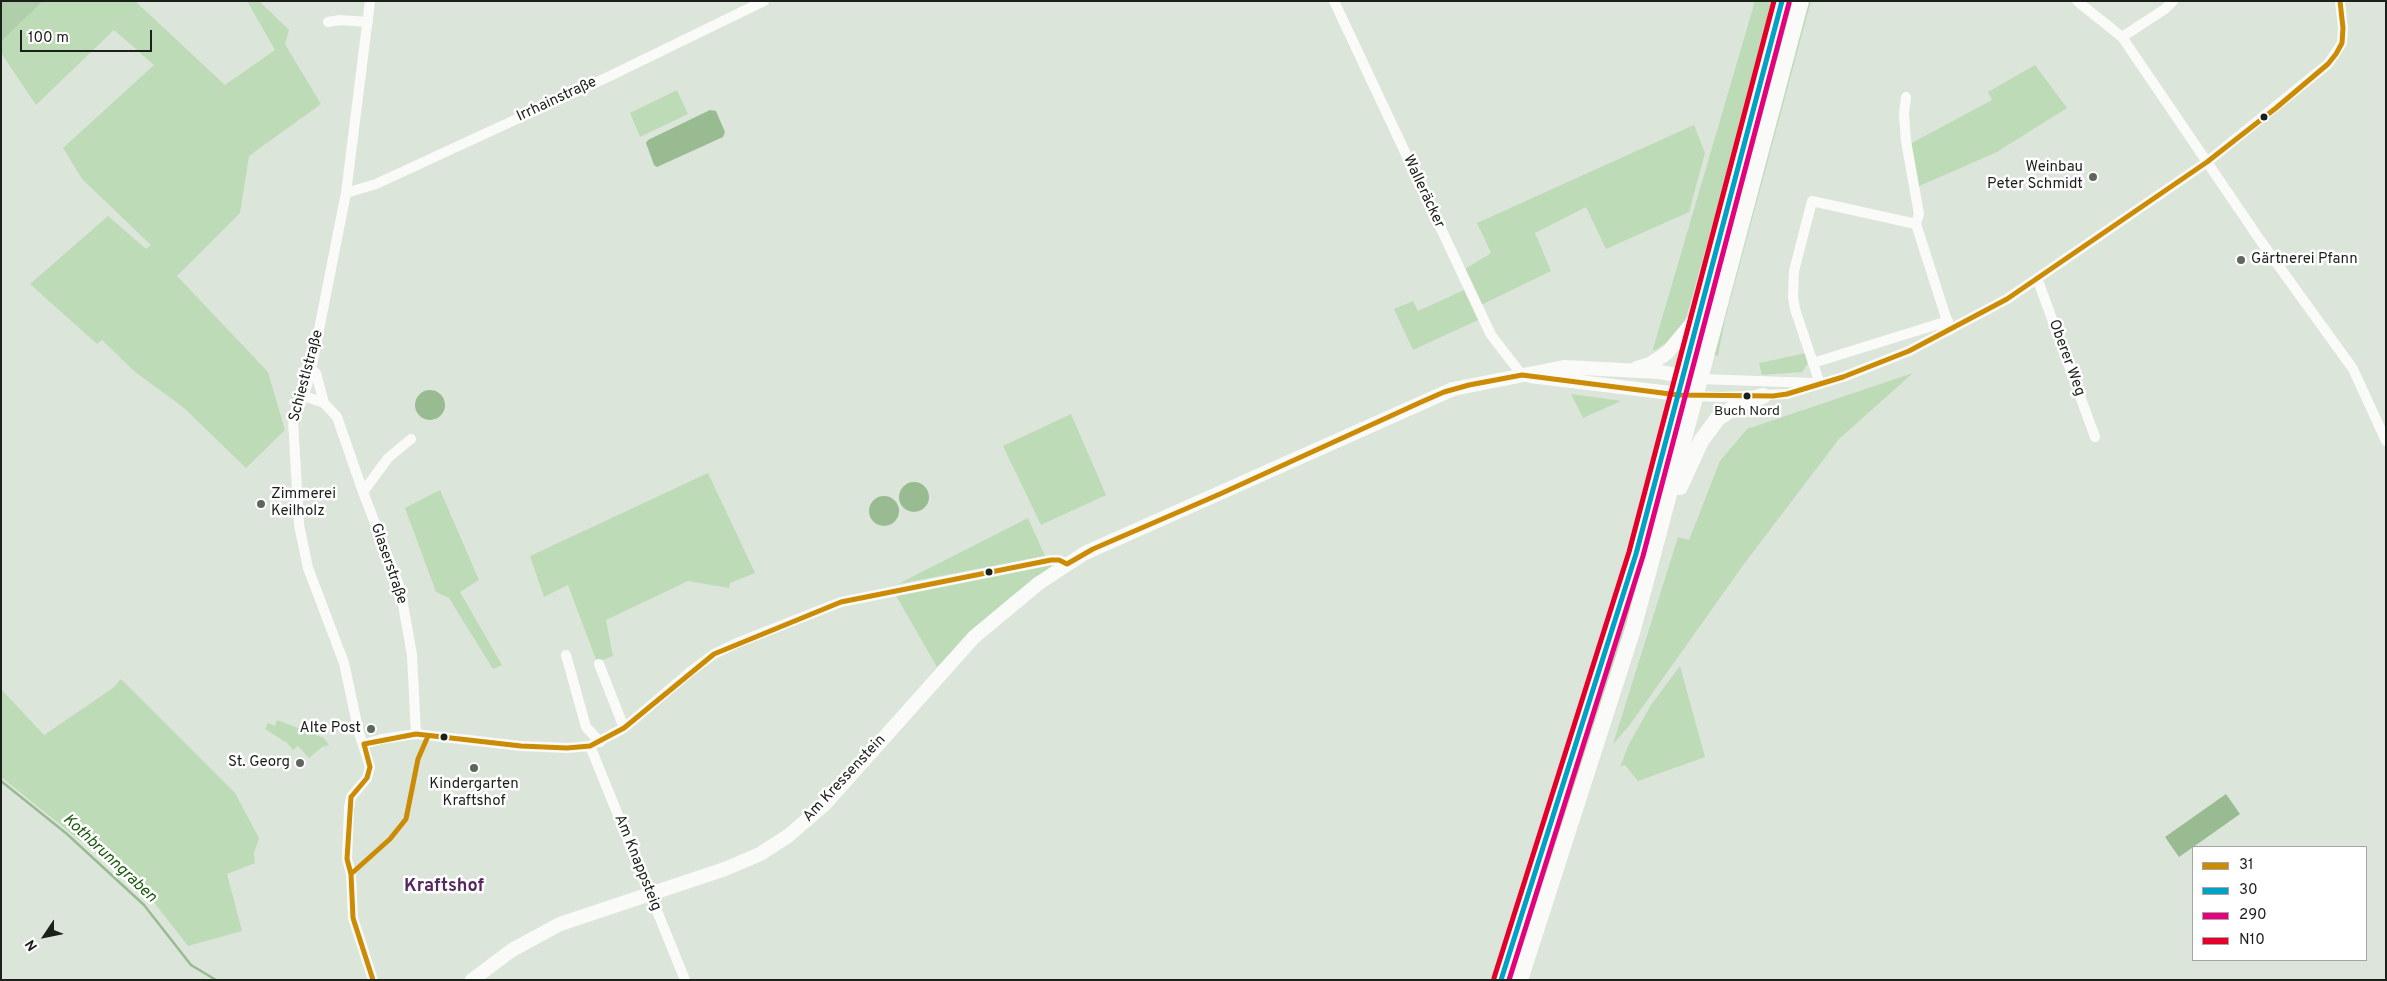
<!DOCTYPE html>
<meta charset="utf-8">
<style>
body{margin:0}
#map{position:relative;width:2387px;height:981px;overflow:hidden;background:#dce5da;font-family:Overpass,sans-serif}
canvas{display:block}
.frame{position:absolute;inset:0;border:2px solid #1b211a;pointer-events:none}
.legend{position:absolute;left:2192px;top:846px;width:175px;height:115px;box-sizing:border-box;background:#fff;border:1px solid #a4a6a3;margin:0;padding:6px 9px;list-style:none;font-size:15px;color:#1b211a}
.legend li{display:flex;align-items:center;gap:10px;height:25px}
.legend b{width:25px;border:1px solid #a4a6a3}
.north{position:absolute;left:20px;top:911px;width:50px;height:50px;-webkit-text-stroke:4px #fff;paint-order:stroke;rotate:236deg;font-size:14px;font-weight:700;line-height:20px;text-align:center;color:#1b211a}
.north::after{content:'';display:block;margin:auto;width:18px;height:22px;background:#1b211a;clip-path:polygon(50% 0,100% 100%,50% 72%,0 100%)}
.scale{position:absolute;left:20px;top:30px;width:132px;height:22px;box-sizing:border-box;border:2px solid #1b211a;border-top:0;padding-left:6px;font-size:15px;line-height:18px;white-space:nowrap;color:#1b211a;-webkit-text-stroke:4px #fff;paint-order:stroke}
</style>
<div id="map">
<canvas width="2387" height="981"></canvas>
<div class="frame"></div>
<ul class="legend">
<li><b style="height:6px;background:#cb8b05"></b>31</li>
<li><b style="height:6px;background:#01a2c5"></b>30</li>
<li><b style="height:6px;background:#e5007d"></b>290</li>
<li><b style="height:6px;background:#e4002b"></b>N10</li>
</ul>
<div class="north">N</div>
<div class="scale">100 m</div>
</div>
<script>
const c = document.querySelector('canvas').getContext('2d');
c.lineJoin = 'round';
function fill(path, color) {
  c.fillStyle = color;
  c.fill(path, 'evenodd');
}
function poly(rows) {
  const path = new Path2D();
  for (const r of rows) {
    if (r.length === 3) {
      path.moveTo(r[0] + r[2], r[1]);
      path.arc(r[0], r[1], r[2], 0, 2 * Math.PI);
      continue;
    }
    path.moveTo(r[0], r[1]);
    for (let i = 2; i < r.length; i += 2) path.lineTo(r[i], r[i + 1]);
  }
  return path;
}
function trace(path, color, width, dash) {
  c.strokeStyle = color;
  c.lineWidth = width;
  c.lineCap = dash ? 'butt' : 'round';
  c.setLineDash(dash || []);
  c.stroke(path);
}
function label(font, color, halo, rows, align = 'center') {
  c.font = font + ' Overpass,sans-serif';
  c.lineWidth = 5;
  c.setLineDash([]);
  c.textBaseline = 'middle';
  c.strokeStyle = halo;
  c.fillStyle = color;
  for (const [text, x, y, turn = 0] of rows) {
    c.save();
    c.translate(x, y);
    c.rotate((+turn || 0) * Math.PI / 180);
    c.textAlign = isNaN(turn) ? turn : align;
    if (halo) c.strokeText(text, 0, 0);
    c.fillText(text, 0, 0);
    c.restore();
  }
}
fill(poly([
 [43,1,135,1,225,85,275,50,247,1,259,1,289,30,285,44,321,104,249,156,240,213,177,276,268,372,285,430,246,468,184,408,134,371,102,340,97,344,30,284,108,216,146,249,151,245,82,179,63,148,154,65,114,30,36,105,1,53,1,42],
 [1755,1,1778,1,1755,83,1745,103,1735,140,1738,147,1712,226,1684,325,1667,348,1664,344,1654,351,1653,349],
 [1788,1,1797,1,1727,247,1744,164],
 [1807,1,1811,1,1725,319,1718,356,1714,355],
 [2035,65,2067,108,1997,152,1917,187,1910,144,1992,100,1988,92],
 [677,90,688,114,640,137,630,113],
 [1694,125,1705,153,1689,212,1606,249,1586,207,1535,233,1551,271,1481,305,1465,269,1491,253,1477,223],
 [1464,290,1478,320,1413,350,1394,309,1413,301,1418,311],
 [1806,353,1808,363,1802,372,1762,375,1759,363],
 [1913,373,1839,439,1744,564,1629,726,1613,744,1678,537,1689,540,1720,461,1747,429],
 [1571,394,1621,401,1583,418],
 [1071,414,1106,495,1041,525,1003,446],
 [1680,418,1655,513,1642,577,1516,980,1507,980,1677,419],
 [708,473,755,573,730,583,729,588,688,581,606,620,613,656,597,662,568,585,544,597,530,556],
 [440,490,479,580,460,592,502,665,493,669,449,598,436,592,405,508],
 [1028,518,1045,556,898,584],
 [1051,565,1052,569,1005,602,972,631,937,667,895,594],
 [1680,666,1705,757,1638,781,1625,765,1620,767,1629,744,1651,705],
 [121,679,235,793,259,838,254,853,255,863,227,874,242,931,188,946,149,896,1,777,1,689,44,735,113,688],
 [277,720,324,738,329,745,322,747,309,758,298,746,293,750,287,743,265,729,268,723,275,726]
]), '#bddbb7');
fill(poly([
 [1,1,43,1,1,42]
]), '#b0ceaa');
fill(poly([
 [710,110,716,111,725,132,723,137,657,167,654,165,646,143,648,140],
 [430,405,15],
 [914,497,15],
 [884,511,15],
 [2226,794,2240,814,2179,857,2165,837]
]), '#98bb91');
trace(poly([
 [1,781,67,834,144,905,191,965,216,980]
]), '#98bb91', 2.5);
trace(poly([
 [370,1,346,193,311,370,304,396,293,420,299,525,308,568,344,663,359,733,370,767,367,778,351,797,349,808,347,859,351,874,353,918,373,980],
 [1334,1,1491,335,1522,375],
 [2077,1,2122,37,2260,240,2353,369,2386,441],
 [328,22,340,20,368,22],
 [2122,37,2165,9,2173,1],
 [1906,97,1904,114,1906,141,1919,214,1916,224,1950,330],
 [346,193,376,184,610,76,764,1],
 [2037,278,2095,437],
 [1813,363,1948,321],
 [311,370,316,373,324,403],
 [1700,379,1814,383],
 [1820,384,1795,309,1793,297,1794,271,1812,201,1916,224],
 [304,396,324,403,337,417,363,492,400,588,412,655,416,734],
 [1695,396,1721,397,1787,394,1843,377,1909,351,2007,299,2207,162,2328,64,2342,43,2343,28,2340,1],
 [363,492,388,458,411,439],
 [566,655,586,727,600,742],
 [599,664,624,728],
 [364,744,382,739,416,734,521,746,567,748,590,746,624,728,690,672,714,654,737,643,841,602,1051,560,1059,560,1067,564],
 [590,746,685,980]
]), '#fafbf9', 10);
trace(poly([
 [1637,368,1650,364,1667,353,1697,317],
 [1530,376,1687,395],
 [472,980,512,950,560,924,725,869,760,854,788,836,824,805,974,637,1039,583,1085,553,1453,389,1564,367,1660,372,1692,378]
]), '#fafbf9', 14);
trace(poly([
 [1680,487,1701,441,1718,418,1743,402,1763,396],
 [1501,980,1610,641,1636,554,1782,1],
 [1520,980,1633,629,1801,1]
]), '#fafbf9', 16);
trace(poly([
 [1067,564,1093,549,1220,494,1419,403,1444,392,1469,385,1522,375,1678,395,1773,396,1787,394,1843,377,1909,351,2007,299,2207,162,2276,108,2328,64,2336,54,2342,43,2343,28,2340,1],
 [351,874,390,839,406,819,418,759,428,736],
 [373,980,353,918,351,874,347,859,351,797,367,778,370,767,364,744,416,734,521,746,567,748,590,746,624,728,714,654,841,602,1051,560,1059,560,1067,564]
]), '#cb8b05', 5);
trace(poly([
 [1501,980,1636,554,1782,1]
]), '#01a2c5', 5);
trace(poly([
 [1509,980,1643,556,1789,3]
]), '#e5007d', 5);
trace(poly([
 [1494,978,1629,552,1774,1]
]), '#e4002b', 5);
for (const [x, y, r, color] of [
 [2264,117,4.5,"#1b211a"],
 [2093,177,5,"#5f665d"],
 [2241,260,5,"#5f665d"],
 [1747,396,4.5,"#1b211a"],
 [261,504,5,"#5f665d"],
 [989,572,4.5,"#1b211a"],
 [371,729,5,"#5f665d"],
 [444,737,4.5,"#1b211a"],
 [300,763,5,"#5f665d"],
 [474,768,5,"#5f665d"]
]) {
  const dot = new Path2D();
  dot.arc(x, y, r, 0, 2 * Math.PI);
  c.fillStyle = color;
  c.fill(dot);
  trace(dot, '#fff', 2);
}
label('14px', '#1b211a', '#fff', [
 ["Buch Nord",1747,412]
]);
label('15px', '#1b211a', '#fff', [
 ["Irrhainstraße",557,100,-25],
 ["Walleräcker",1423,192,65],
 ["Oberer Weg",2066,358,70],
 ["Schiestlstraße",307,376,-75],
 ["Glaserstraße",388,564,71],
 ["Am Kressenstein",845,779,-47],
 ["Am Knappsteig",637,863,68]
]);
label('15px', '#1b211a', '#fff', [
 ["Weinbau",2083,168],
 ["Peter Schmidt",2083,185],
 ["Gärtnerei Pfann",2251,260,"left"],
 ["Zimmerei",271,495,"left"],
 ["Keilholz",271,512,"left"],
 ["Alte Post",361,729],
 ["St. Georg",290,763],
 ["Kindergarten",474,785,"center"],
 ["Kraftshof",474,802,"center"]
], 'right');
label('italic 16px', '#1b5a0d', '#fff', [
 ["Kothbrunngraben",109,859,43]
]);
label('bold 18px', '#55295e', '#fff', [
 ["Kraftshof",444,887]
]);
</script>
